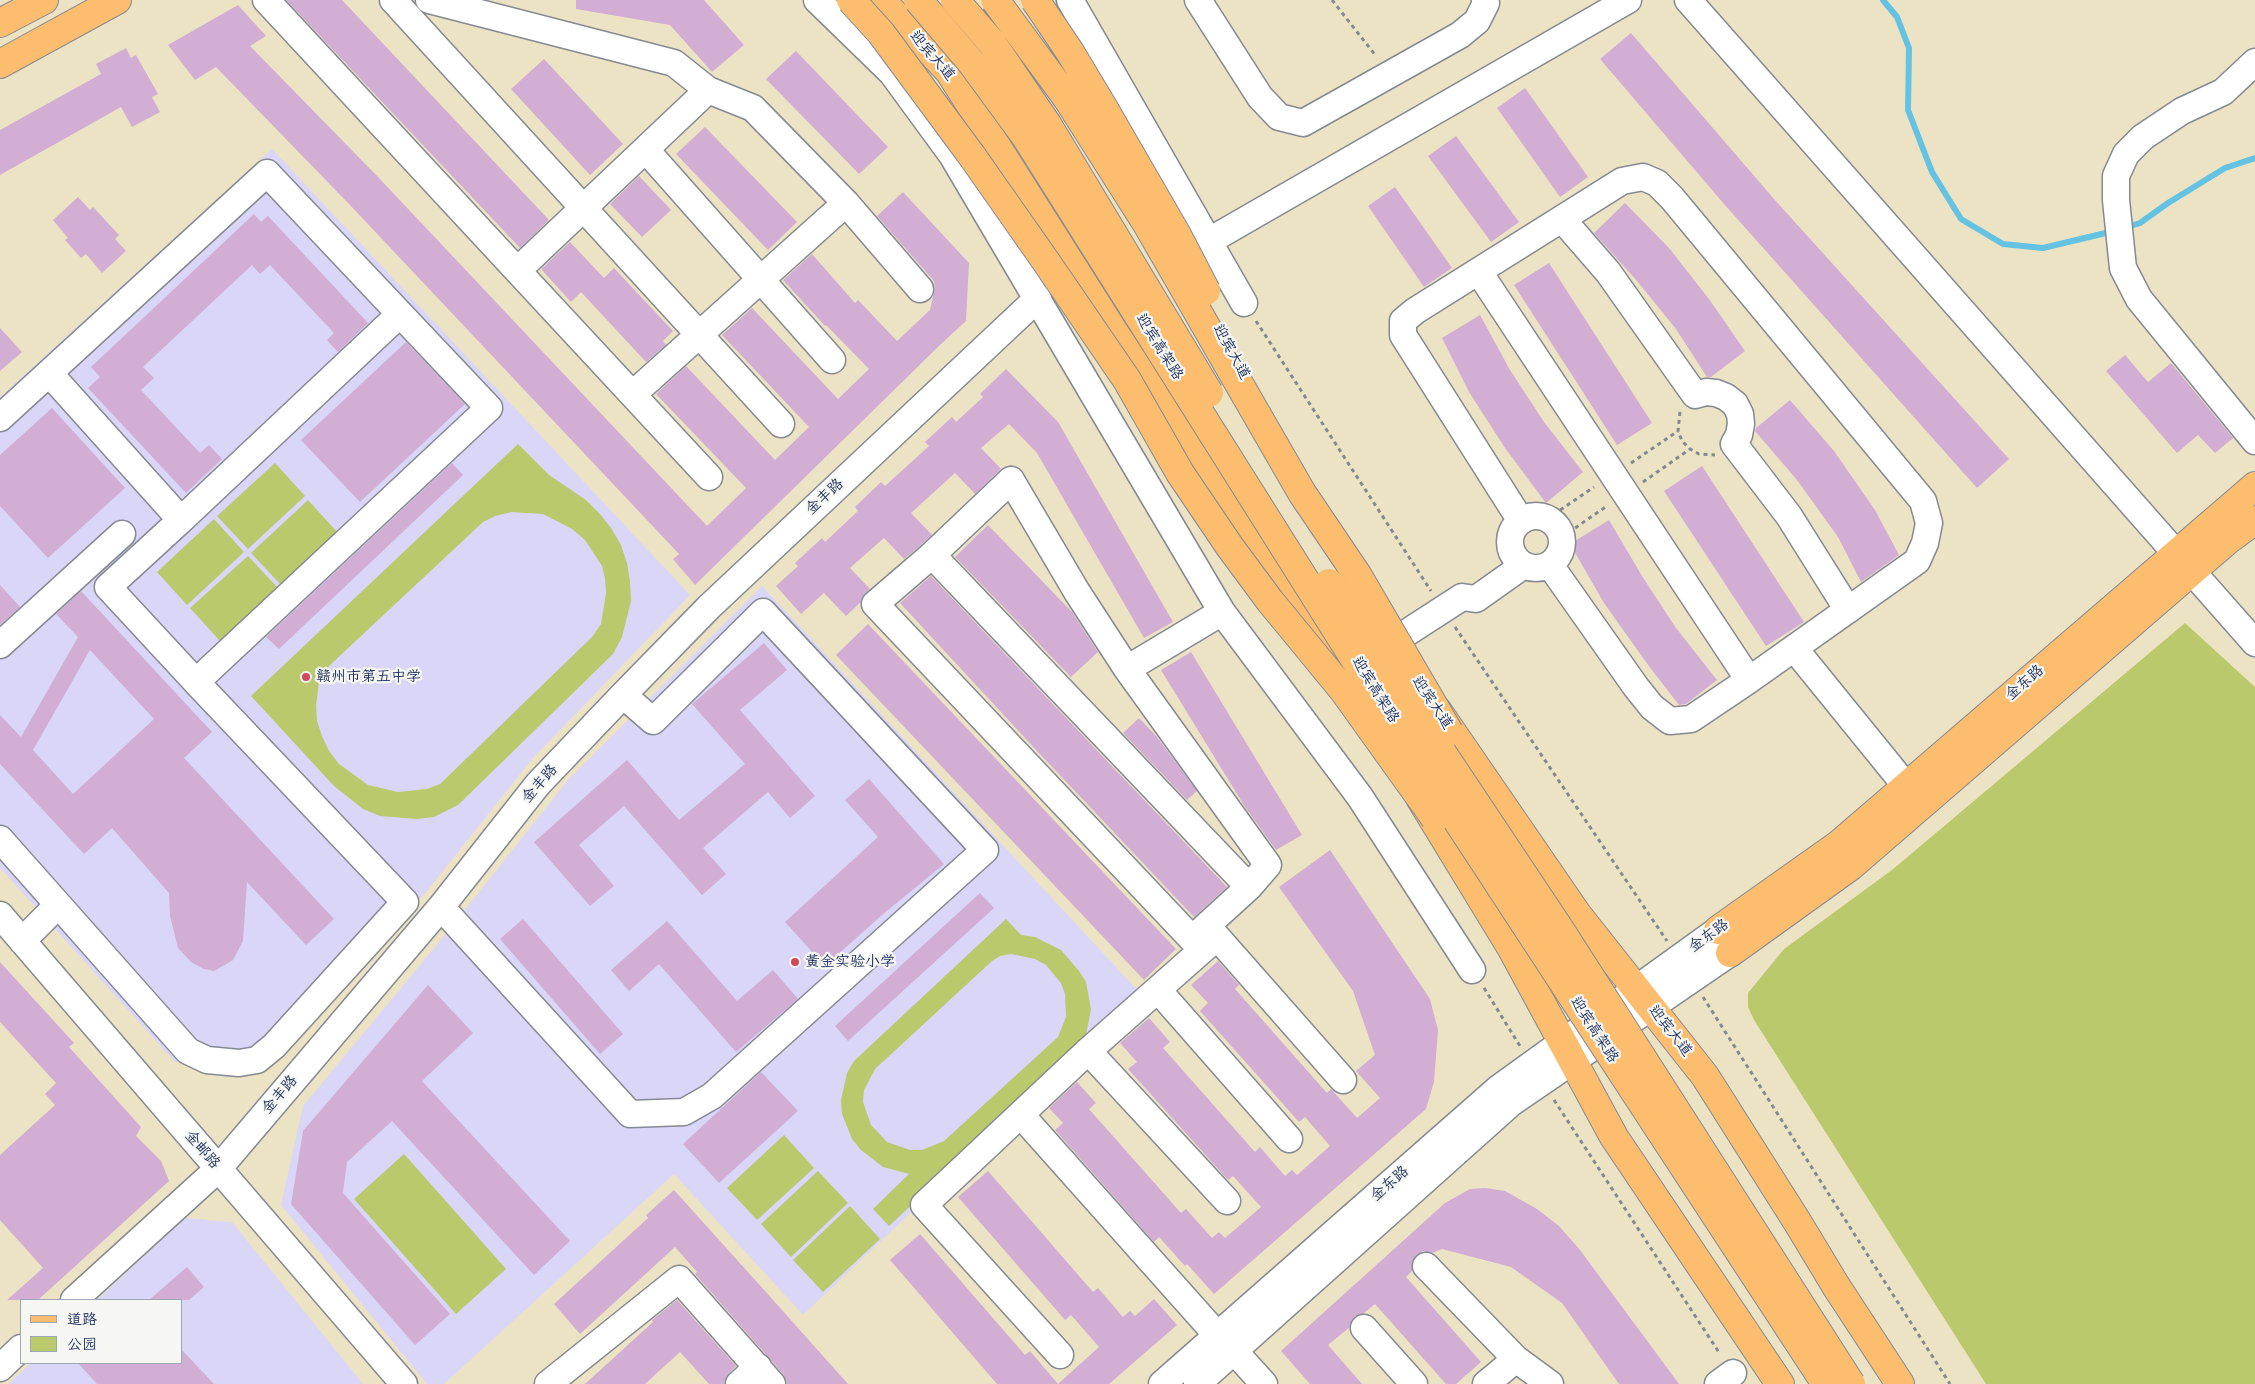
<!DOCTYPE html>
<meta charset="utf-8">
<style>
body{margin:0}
#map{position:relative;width:2255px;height:1384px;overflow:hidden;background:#ece3c5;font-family:"Balsamiq Sans","LXGW WenKai TC",sans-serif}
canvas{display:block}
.legend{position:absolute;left:20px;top:1299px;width:162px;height:65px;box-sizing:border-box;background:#f6f6f2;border:1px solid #9ea6b7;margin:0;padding:6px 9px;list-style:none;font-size:15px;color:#1b2f5e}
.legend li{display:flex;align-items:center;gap:10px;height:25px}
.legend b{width:25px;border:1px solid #9ea6b7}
</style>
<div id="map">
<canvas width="2255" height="1384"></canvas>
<ul class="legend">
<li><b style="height:6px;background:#fcbd6f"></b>道路</li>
<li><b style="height:14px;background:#bac96b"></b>公园</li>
</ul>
</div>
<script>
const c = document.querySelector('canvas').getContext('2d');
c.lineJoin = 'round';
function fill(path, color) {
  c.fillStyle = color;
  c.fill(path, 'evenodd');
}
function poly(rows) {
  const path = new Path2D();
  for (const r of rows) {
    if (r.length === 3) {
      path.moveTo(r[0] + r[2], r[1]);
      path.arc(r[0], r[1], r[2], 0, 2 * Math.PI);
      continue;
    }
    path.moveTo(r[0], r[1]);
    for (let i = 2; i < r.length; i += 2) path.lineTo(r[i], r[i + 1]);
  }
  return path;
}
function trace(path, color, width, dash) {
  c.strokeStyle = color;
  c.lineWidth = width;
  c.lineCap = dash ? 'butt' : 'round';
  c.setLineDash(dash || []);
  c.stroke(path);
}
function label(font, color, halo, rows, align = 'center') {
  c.font = font + ' "Balsamiq Sans","LXGW WenKai TC",sans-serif';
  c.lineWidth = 4.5;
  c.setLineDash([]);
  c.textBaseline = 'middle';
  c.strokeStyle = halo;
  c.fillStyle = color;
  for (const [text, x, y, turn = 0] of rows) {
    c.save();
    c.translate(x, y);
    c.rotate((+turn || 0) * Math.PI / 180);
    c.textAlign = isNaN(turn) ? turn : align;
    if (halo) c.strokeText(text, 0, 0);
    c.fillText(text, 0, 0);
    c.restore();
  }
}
fill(poly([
 [272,149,690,595,532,759,427,891,269,1068,224,1077,174,1061,0,868,0,397],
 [762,586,1141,994,803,1315,674,1174,444,1384,427,1384,281,1205,303,1106,449,930,568,780],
 [185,1218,232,1222,363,1384,8,1384,31,1363,181,1363,181,1300,97,1300]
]), '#dad6f7');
fill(poly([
 [518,444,549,475,586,500,600,514,611,528,621,545,627,563,630,581,631,601,622,637,613,654,458,805,434,817,417,819,380,816,363,809,334,786,251,696],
 [512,512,543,514,572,529,585,540,602,566,605,579,606,593,601,624,592,637,440,784,427,789,398,792,368,785,339,764,329,751,322,736,317,721,316,706,319,682,330,665,483,522,495,516],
 [275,463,305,496,248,549,217,516],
 [308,500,338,533,281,585,251,553],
 [214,519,244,552,187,605,157,572],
 [248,556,278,588,220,641,190,608],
 [2185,623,2255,687,2255,1384,1986,1384,1754,1020,1748,1007,1748,993,1784,949,1892,870],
 [1006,919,1021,935,1035,937,1061,950,1079,971,1086,982,1091,1009,1086,1035,1081,1047,889,1226,873,1209,909,1174,883,1167,861,1150,852,1139,842,1114,841,1100,847,1073,854,1061],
 [1011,954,1035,959,1046,965,1061,983,1065,994,1066,1017,1058,1037,944,1141,922,1150,910,1150,887,1142,871,1125,863,1102,864,1090,875,1069,992,961,1000,956],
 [784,1135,814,1168,757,1220,727,1188],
 [404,1154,506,1269,456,1314,354,1199],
 [818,1171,848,1203,791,1257,761,1224],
 [850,1206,880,1239,823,1292,793,1260]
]), '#bac96b');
trace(poly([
 [1883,0,1897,17,1909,48,1908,110,1932,172,1961,219,2003,244,2043,248,2114,231],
 [2124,228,2140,223,2168,203,2225,168,2255,158]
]), '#64c2e2', 6);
fill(poly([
 [286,0,342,0,549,220,520,248],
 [576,0,704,0,744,45,712,72,670,25,576,9],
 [238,5,266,36,250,46,378,177,707,526,746,488,656,394,686,366,775,460,809,427,722,335,752,308,838,399,869,369,826,325,825,326,783,280,812,254,855,303,858,300,897,341,930,310,935,287,934,281,877,216,903,192,969,263,966,321,941,344,695,585,673,559,679,554,349,204,216,67,195,80,168,45],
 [1631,33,1774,199,2009,459,1977,488,1724,204,1600,59],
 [126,48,131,58,136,55,158,94,152,97,160,112,132,127,121,107,0,175,0,130,101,74,96,64],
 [796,51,888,147,859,174,766,79],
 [544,59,623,144,590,175,511,89],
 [1525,88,1588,177,1560,197,1497,108],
 [705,127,797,222,768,250,676,154],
 [1456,136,1519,222,1491,242,1428,156],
 [639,176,671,210,642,237,610,204],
 [1395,187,1452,268,1424,287,1368,206],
 [78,197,90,210,93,207,119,235,115,239,126,251,102,273,86,254,81,258,65,240,68,238,53,220],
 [1625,203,1669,248,1709,299,1745,351,1711,377,1707,377,1676,329,1637,281,1594,233],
 [254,214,261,222,268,216,368,323,338,352,327,340,334,333,270,265,260,274,252,265,143,367,154,378,141,390,200,453,209,445,222,459,186,493,88,388,100,377,91,367],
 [570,242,604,278,614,268,673,331,663,341,666,345,646,362,581,292,571,302,541,269],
 [1549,263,1652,423,1617,445,1514,285],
 [1480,315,1510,370,1544,422,1583,472,1546,503,1505,448,1469,392,1442,338],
 [0,328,22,352,0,371],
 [406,342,465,404,360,502,301,440],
 [2125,355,2148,382,2171,363,2233,438,2215,453,2198,435,2177,453,2106,371],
 [1006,369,1058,422,1173,622,1144,638,1037,453,1009,424,981,448,1001,469,975,494,955,473,911,513,932,535,922,544,904,559,884,538,850,568,870,589,865,593,861,602,846,616,824,593,801,614,776,586,798,566,795,563,822,538,825,542,858,511,855,507,881,482,885,486,929,446,925,442,952,417,956,422,983,397,980,394],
 [1790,400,1834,451,1875,510,1899,555,1861,582,1838,537,1797,480,1755,431,1756,428],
 [52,408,125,488,48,558,0,506,0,455],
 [452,463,463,475,279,649,266,637],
 [1702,466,1804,622,1766,646,1664,491],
 [1609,520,1642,576,1676,628,1717,680,1686,704,1679,705,1648,665,1604,603,1570,544],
 [988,525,1072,612,1098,652,1071,677,955,557],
 [931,576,1227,887,1194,917,1037,751,900,603],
 [0,585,20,607,0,625],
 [81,591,212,732,184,758,334,919,306,945,247,882,243,941,233,960,214,971,204,969,191,962,178,948,170,916,169,893,112,828,84,854,0,764,0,715,21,737,78,637,56,614],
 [90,650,154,719,73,794,33,750],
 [868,624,1176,949,1144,980,836,655],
 [764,643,787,670,740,710,815,796,790,818,768,792,703,848,726,874,702,895,624,806,579,845,614,886,590,906,534,842,627,760,679,820,745,764,692,704],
 [1191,652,1302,835,1276,850,1245,807,1161,670],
 [1139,718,1157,737,1197,791,1187,800,1123,733],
 [869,779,944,864,882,915,825,966,785,922,878,837,845,800],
 [1330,850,1430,999,1438,1030,1434,1082,1426,1109,1214,1294,1187,1264,1185,1266,1159,1237,1154,1242,1055,1130,1063,1123,1049,1108,1077,1082,1096,1103,1089,1109,1181,1213,1186,1209,1212,1238,1219,1232,1225,1238,1261,1207,1233,1176,1228,1180,1128,1069,1137,1062,1120,1043,1149,1018,1170,1042,1163,1048,1255,1152,1260,1147,1285,1176,1292,1170,1297,1175,1330,1146,1305,1117,1299,1122,1200,1011,1208,1003,1191,985,1218,961,1239,985,1235,989,1327,1093,1331,1089,1357,1118,1380,1098,1356,1071,1375,1055,1353,991,1279,887],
 [980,893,994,908,848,1041,835,1026],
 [523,919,623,1034,600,1054,500,939],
 [667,921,737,1001,773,970,798,999,736,1052,659,964,629,991,611,970],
 [0,962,74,1043,69,1047,141,1127,136,1136,161,1161,169,1181,38,1300,7,1300,43,1268,0,1220,0,1155,55,1105,45,1094,56,1083,0,1022],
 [428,985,473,1033,422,1081,570,1241,534,1275,392,1121,347,1162,343,1193,450,1314,415,1345,291,1204,303,1131],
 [761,1072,798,1111,719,1183,683,1144],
 [988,1171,1093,1292,1098,1288,1123,1317,1130,1311,1135,1316,1154,1299,1177,1325,1109,1384,997,1384,890,1260,920,1234,1025,1355,1030,1351,1058,1384,1099,1347,1071,1315,1065,1320,958,1197],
 [1485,1188,1505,1191,1537,1209,1559,1226,1580,1250,1679,1384,1619,1384,1562,1303,1511,1267,1442,1249,1432,1253,1423,1251,1416,1255,1412,1262,1412,1271,1406,1277,1481,1362,1456,1384,1446,1384,1375,1304,1364,1313,1354,1317,1350,1327,1328,1345,1362,1384,1310,1384,1281,1351,1445,1203,1470,1189],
 [674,1190,765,1291,848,1384,787,1384,783,1374,695,1274,697,1272,675,1247,580,1334,554,1304,648,1218,646,1215],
 [187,1267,204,1287,189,1300,149,1300],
 [677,1300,736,1366,729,1373,724,1384,709,1384,680,1352,645,1384,585,1384,653,1322,652,1320],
 [181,1349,214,1384,97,1384,78,1363,181,1363]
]), '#d2aed4');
const minor = poly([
 [266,0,709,477],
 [393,0,781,424],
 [429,0,674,63,708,90,753,108,846,203,920,289],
 [817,0,892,73,952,155,1222,612,1360,797,1472,970],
 [1070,0,1244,303],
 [1198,0,1260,97,1279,117,1303,123,1460,35,1477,21,1486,3,1485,0],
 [1688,0,2255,643],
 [2255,62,2223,92,2182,111,2143,137,2126,154,2116,176,2116,200,2123,268,2139,299,2255,441],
 [646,150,832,360],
 [1562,219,1608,272,1695,395,1706,392,1716,393,1726,397,1735,404,1740,414,1741,424,1739,435,1734,444,1789,516,1848,610],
 [1209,241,1628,0],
 [518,270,708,90],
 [1479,272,1749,680],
 [49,373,181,520,400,314],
 [633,394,846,203],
 [0,418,267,173,489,408,196,682,405,902,274,1046,257,1060,239,1063,207,1060,188,1051,0,839],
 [1011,480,1077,592,1127,669,1268,865,1249,887,1192,939,875,604,932,555,1011,480],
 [1536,542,26],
 [181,520,108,587,196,682],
 [1521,521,1403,335,1403,321,1415,311,1622,181,1643,177,1657,183,1672,198,1923,501,1929,523,1925,543,1917,561,1749,680,1691,719,1670,721,1652,707,1636,687,1550,565],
 [932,555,1249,887],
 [1391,643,1462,597,1476,599,1524,565],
 [0,645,122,534],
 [1794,648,1906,786],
 [1127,669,1222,612],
 [441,907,630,1114,684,1112,712,1096,985,850,763,612,653,721,623,695],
 [0,915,404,1384],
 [22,941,58,905],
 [1158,990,1289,1139],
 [1088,1051,1227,1201],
 [1021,1115,1218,1336],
 [1426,1266,1516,1359],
 [74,1300,218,1169,441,907,538,784,623,695,709,607,1038,298],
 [1364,1328,1414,1384],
 [1235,1352,1264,1384],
 [1060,1355,924,1205,1088,1051,1217,937,1343,1080],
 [0,1368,21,1348],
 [548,1384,679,1279,772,1384],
 [739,1384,758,1367],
 [1162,1384,1499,1088,1718,930],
 [1197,1384,1511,1103,1730,953],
 [1486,1384,1516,1359,1550,1384],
 [1718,1384,1733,1373]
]);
const major = poly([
 [881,0,949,71,1114,332,1338,668],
 [1437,710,1577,914,1705,1076,1798,1223,1836,1286,1900,1384],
 [1420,798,1512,949,1614,1137,1780,1384],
 [1718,930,1838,845,2255,486],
 [1730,953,1851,866,2228,540,2255,520]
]);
const highway = poly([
 [0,23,44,0],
 [0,64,117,0]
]);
trace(minor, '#848992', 29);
trace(major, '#848992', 30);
trace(highway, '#848992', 30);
trace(poly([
 [1332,0,1376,56],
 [1256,321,1431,591],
 [1680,412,1678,431,1682,441,1690,449,1699,454,1715,455],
 [1631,463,1678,431],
 [1643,482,1690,449],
 [1547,519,1594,487],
 [1562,537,1607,506],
 [1455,627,1667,941],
 [1484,988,1520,1046],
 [1703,997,1950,1384],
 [1554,1100,1720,1354]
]), '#848992', 3, [4, 4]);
trace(minor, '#fff', 26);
trace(major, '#fcbd6f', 28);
trace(highway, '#fcbd6f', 28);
const highwayBridge = poly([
 [851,0,881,33,972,156,1047,263,1127,380,1180,473,1230,547,1270,601,1344,691,1435,818],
 [918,0,971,62,1026,137,1434,785,1826,1384],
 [955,0,992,43,1047,124,1209,393],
 [995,0,1067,98,1147,224,1302,493,1358,576,1449,732],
 [1035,0,1070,52,1103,107,1177,235,1206,291],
 [1329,583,1559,928,1851,1384]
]);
trace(highwayBridge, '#848992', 30, []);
trace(highwayBridge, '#fcbd6f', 28);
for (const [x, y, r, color] of [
 [306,677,5,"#d1495b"],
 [795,962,5,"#d1495b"]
]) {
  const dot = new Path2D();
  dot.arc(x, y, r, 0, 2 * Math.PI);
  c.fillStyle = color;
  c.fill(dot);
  trace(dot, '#f6f6f2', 2);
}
label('15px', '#1b2f5e', '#f6f6f2', [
 ["迎宾大道",932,56,49],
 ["迎宾高架路",1159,347,58],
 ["迎宾大道",1231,352,61],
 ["金丰路",825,497,-43],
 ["金东路",2025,683,-41],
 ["迎宾高架路",1375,690,58],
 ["迎宾大道",1432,703,56],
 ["金丰路",540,784,-49],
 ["金东路",1709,936,-36],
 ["迎宾高架路",1594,1030,57],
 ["迎宾大道",1670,1031,52],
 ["金丰路",280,1095,-49],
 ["金邮路",202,1150,49],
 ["金东路",1390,1184,-41]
]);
label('15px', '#1b2f5e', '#f6f6f2', [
 ["赣州市第五中学",316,677],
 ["黄金实验小学",805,962]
], 'left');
</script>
